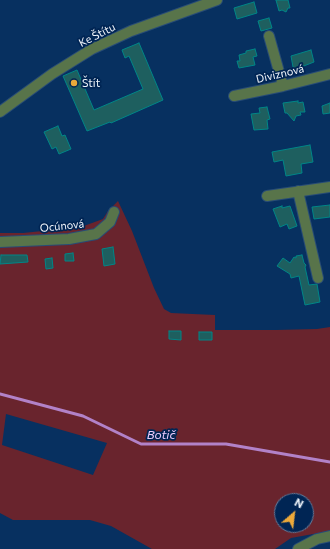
<!DOCTYPE html>
<meta charset="utf-8">
<style>
body{margin:0}
#map{position:relative;width:330px;height:549px;overflow:hidden;background:#073060;font-family:Commissioner,sans-serif}
canvas{display:block}
.north{position:absolute;left:274px;top:493px;width:40px;height:40px;box-sizing:border-box;background:#002554;border:1px solid #607897;border-radius:50%;rotate:28deg;font-size:11px;font-weight:700;line-height:16px;text-align:center;color:#f0f5fb}
.north::after{content:'';display:block;margin:auto;width:14px;height:18px;background:#eca93a;clip-path:polygon(50% 0,100% 100%,50% 72%,0 100%)}
</style>
<div id="map">
<canvas width="330" height="549"></canvas>
<div class="north">N</div>
</div>
<script>
const c = document.querySelector('canvas').getContext('2d');
c.lineJoin = 'round';
function fill(path, color) {
  c.fillStyle = color;
  c.fill(path, 'evenodd');
}
function poly(rows) {
  const path = new Path2D();
  for (const r of rows) {
    path.moveTo(r[0], r[1]);
    for (let i = 2; i < r.length; i += 2) path.lineTo(r[i], r[i + 1]);
  }
  return path;
}
function trace(path, color, width, dash) {
  c.strokeStyle = color;
  c.lineWidth = width;
  c.lineCap = dash ? 'butt' : 'round';
  c.setLineDash(dash || []);
  c.stroke(path);
}
function label(font, color, halo, rows, align = 'center') {
  c.font = font + ' Commissioner,sans-serif';
  c.lineWidth = 3.5;
  c.setLineDash([]);
  c.textBaseline = 'middle';
  c.strokeStyle = halo;
  c.fillStyle = color;
  for (const [text, x, y, turn = 0] of rows) {
    c.save();
    c.translate(x, y);
    c.rotate((+turn || 0) * Math.PI / 180);
    c.textAlign = isNaN(turn) ? turn : align;
    if (halo) c.strokeText(text, 0, 0);
    c.fillText(text, 0, 0);
    c.restore();
  }
}
fill(poly([
 [118,201,132,231,154,288,164,309,171,313,215,315,215,330,276,330,317,329,330,327,330,531,291,538,275,549,152,549,111,526,90,520,13,520,0,513,0,233,23,233,81,227,103,219,108,211],
 [6,414,107,443,93,475,2,445],
 [282,501,306,501,306,525,282,525]
]), '#69242d');
trace(poly([
 [0,394,83,416,141,444,226,444,330,462]
]), '#b282c8', 3);
const building = poly([
 [276,0,288,0,290,8,288,8,286,12,282,10,279,11,276,0],
 [254,2,257,13,237,19,234,8,254,2],
 [269,18,272,28,261,31,258,21,269,18],
 [139,43,163,100,111,123,110,122,87,131,63,76,77,70,94,110,143,89,129,56,125,58,122,50,139,43],
 [255,49,257,56,253,57,255,65,239,68,237,61,240,61,239,55,246,53,246,51,255,49],
 [311,50,314,62,296,69,293,67,291,56,311,50],
 [298,101,298,103,303,102,305,112,300,112,301,115,296,116,294,121,287,113,285,113,283,103,298,101],
 [330,103,330,113,323,114,322,106,330,103],
 [267,107,270,119,267,120,268,129,254,130,251,114,260,113,259,108,267,107],
 [58,126,62,136,65,135,71,149,59,154,56,147,52,149,44,132,58,126],
 [310,145,313,162,301,164,302,173,286,176,283,160,274,162,272,152,310,145],
 [330,205,330,217,314,219,312,207,330,205],
 [282,206,282,208,290,206,297,226,289,229,287,224,280,227,273,209,282,206],
 [113,247,115,264,104,266,102,249,113,247],
 [73,253,74,261,65,261,65,254,73,253],
 [1,255,27,255,28,262,0,264,1,255],
 [302,255,304,263,306,265,305,267,309,285,317,284,320,302,305,305,299,276,291,278,290,274,277,266,283,258,290,263,294,257,296,258,296,256,302,255],
 [52,258,53,268,46,269,45,259,52,258],
 [169,331,181,331,181,340,169,339,169,331],
 [199,332,212,332,212,340,199,340,199,332]
]);
fill(building, '#1e5f5f');
trace(building, '#008687', 1);
const minor = poly([
 [269,36,283,86],
 [234,96,283,86,330,74],
 [0,112,52,74,92,49,131,31,217,0],
 [298,191,318,278],
 [267,196,330,187],
 [0,242,69,239,96,234,110,222,114,212],
 [298,549,317,539,330,536]
]);
trace(minor, '#284c76', 12);
trace(minor, '#58744a', 10);
for (const [x, y, r, color] of [
 [74,83,4,"#eca93a"]
]) {
  const dot = new Path2D();
  dot.arc(x, y, r, 0, 2 * Math.PI);
  c.fillStyle = color;
  c.fill(dot);
  trace(dot, '#002554', 1.5);
}
label('11px', '#f0f5fb', '#002554', [
 ["Ke Štítu",97,35,-27],
 ["Diviznová",280,74,-13],
 ["Ocúnová",62,226,-6]
]);
label('11px', '#f0f5fb', '#002554', [
 ["Štít",82,83]
], 'left');
label('italic 12px', '#efccfd', '#002554', [
 ["Botič",161,435]
]);
</script>
